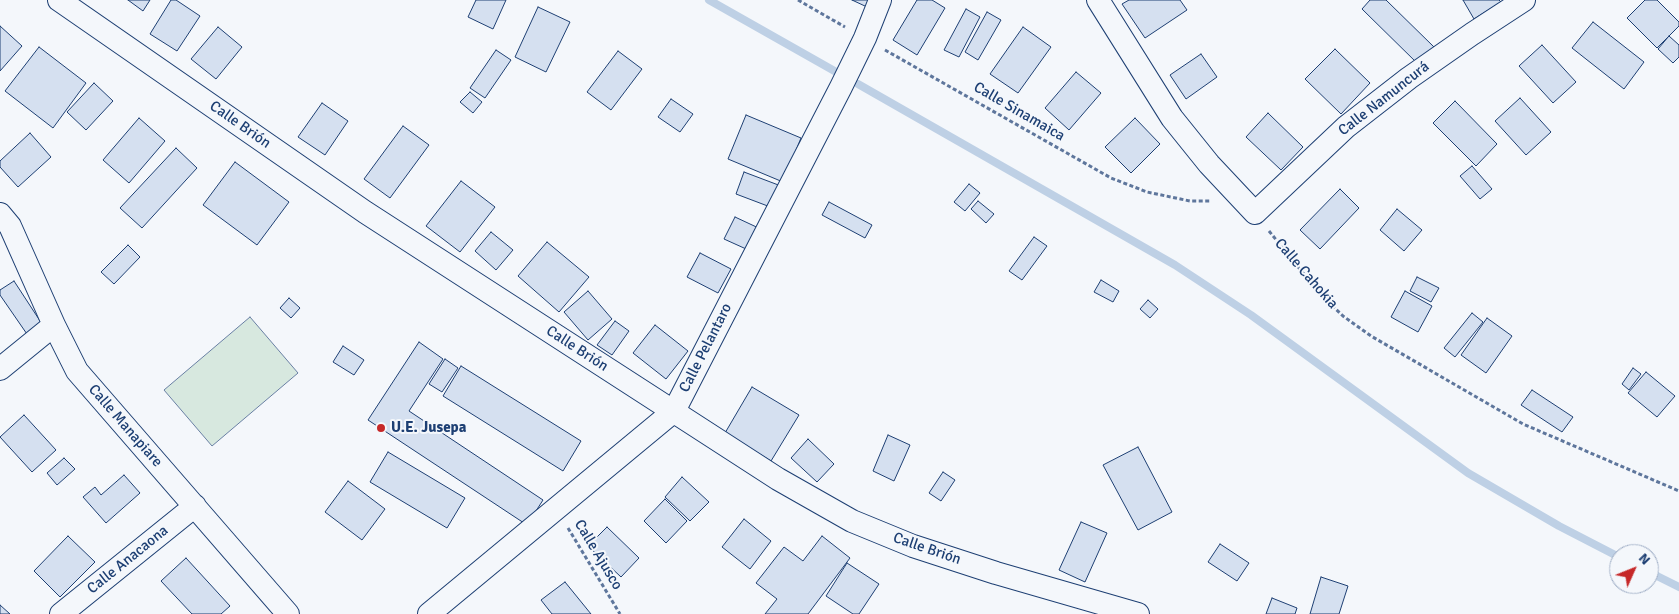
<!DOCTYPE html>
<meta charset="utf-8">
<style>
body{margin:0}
#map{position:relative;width:1679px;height:614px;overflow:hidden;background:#f4f7fb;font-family:Signika,sans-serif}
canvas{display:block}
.north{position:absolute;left:1609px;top:544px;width:50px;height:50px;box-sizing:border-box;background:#f4f7fb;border:1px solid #9eadc5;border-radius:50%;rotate:46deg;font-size:14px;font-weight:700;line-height:20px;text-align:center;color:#1d3f73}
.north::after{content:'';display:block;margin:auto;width:18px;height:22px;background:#c62828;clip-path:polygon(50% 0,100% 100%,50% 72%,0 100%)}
</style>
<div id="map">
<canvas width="1679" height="614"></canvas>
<div class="north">N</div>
</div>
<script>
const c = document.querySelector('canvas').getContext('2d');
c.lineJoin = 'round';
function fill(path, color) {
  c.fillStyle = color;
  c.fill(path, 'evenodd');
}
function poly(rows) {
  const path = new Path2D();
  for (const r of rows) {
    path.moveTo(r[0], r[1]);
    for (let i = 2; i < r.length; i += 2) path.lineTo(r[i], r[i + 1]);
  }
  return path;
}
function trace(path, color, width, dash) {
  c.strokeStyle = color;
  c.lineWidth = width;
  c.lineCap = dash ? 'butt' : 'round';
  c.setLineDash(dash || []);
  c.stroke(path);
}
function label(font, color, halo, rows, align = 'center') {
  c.font = font + ' Signika,sans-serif';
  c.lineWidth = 4;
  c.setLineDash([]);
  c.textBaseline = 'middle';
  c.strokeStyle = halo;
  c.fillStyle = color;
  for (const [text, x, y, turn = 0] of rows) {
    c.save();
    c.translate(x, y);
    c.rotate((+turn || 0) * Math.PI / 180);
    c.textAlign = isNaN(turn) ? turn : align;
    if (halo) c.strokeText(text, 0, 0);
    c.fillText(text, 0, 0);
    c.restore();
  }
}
const green = poly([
 [250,317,298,373,212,446,164,390,250,317]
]);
fill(green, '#d7e8df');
trace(green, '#687fa3', 1);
trace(poly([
 [709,0,838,73],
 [858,84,1175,265,1251,315,1468,473,1559,526,1619,557],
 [1649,572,1679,587]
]), '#bed0e5', 8);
const building = poly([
 [128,0,150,0,143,11,128,0],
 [171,0,176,0,200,16,177,51,150,34,171,0],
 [476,0,506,0,493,29,468,17,476,0],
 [852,0,886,0,880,13,852,0],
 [917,0,932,0,945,8,917,55,893,40,917,0],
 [1129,0,1180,0,1187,10,1145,38,1122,4,1129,0],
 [1370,0,1386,0,1434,47,1418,64,1362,9,1370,0],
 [1463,0,1499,0,1501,2,1474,19,1463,0],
 [1645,0,1657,0,1679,22,1679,26,1657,48,1627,18,1645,0],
 [538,7,570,22,546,72,515,57,538,7],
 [966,9,980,17,959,57,944,50,966,9],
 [987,12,1001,20,978,60,965,52,987,12],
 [1593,22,1644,62,1624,89,1572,48,1593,22],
 [0,26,22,46,0,71,0,26],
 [218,27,242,47,216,79,191,59,218,27],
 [1023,27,1051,47,1018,93,990,74,1023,27],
 [1669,36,1679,45,1679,57,1673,63,1658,49,1669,36],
 [1542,45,1576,82,1553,103,1519,66,1542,45],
 [39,47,86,83,53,128,5,91,39,47],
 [1335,49,1370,83,1341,114,1305,79,1335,49],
 [496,50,511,60,485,98,470,88,496,50],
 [618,51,642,69,611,110,587,92,618,51],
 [1201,54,1217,77,1186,99,1170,75,1201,54],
 [1076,72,1101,93,1069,130,1045,108,1076,72],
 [94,83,113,101,86,130,67,112,94,83],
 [470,92,482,102,473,113,460,102,470,92],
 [1520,98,1551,132,1526,155,1495,121,1520,98],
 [671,99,693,114,680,132,658,117,671,99],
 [1455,101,1497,144,1476,166,1433,123,1455,101],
 [322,103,348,121,325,155,298,137,322,103],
 [1268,113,1303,147,1281,170,1246,137,1268,113],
 [746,115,801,138,783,182,728,159,746,115],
 [139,118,165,141,129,183,103,160,139,118],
 [1135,118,1160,144,1131,173,1105,147,1135,118],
 [403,126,429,145,390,198,364,179,403,126],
 [30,133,51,157,18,187,0,167,0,161,30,133],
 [176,148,197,168,142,228,120,208,176,148],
 [235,162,289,202,257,245,203,205,235,162],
 [1472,166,1492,189,1480,199,1460,176,1472,166],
 [744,172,781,186,773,208,736,194,744,172],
 [461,181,495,207,460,252,426,226,461,181],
 [969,184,980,193,965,211,954,202,969,184],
 [1340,189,1359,208,1320,249,1300,230,1340,189],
 [978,201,994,214,986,223,971,209,978,201],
 [829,202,872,225,865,238,822,215,829,202],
 [1397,209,1422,230,1404,251,1380,230,1397,209],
 [735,217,765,231,755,253,724,239,735,217],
 [491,232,513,250,496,270,475,251,491,232],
 [1034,237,1047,246,1022,280,1009,271,1034,237],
 [547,242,589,277,559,312,518,276,547,242],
 [128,245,140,257,114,284,101,272,128,245],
 [700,253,731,269,718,293,687,277,700,253],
 [1417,277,1439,288,1431,302,1410,291,1417,277],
 [1101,280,1119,291,1113,302,1094,292,1101,280],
 [14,281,44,327,29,337,0,295,0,290,14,281],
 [588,291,612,319,588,340,564,312,588,291],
 [1405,291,1432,306,1418,332,1391,317,1405,291],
 [289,298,300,308,291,318,280,308,289,298],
 [1148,300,1158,309,1150,318,1140,309,1148,300],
 [1472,313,1483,322,1455,357,1444,348,1472,313],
 [1487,318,1512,336,1486,373,1461,355,1487,318],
 [615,321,629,331,612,355,597,345,615,321],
 [655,325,688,351,666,379,633,353,655,325],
 [419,342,443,359,409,411,543,500,527,525,368,420,419,342],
 [343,346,364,360,354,375,333,362,343,346],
 [445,359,458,368,442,392,429,384,445,359],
 [461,366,581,441,563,471,443,396,461,366],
 [1633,368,1641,374,1629,390,1622,384,1633,368],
 [1646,372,1675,396,1657,417,1628,393,1646,372],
 [752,387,799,415,771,461,725,433,752,387],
 [1532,390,1573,417,1562,432,1521,405,1532,390],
 [24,415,56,450,32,472,0,437,24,415],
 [888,435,910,445,894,481,873,471,888,435],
 [808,439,834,464,817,482,791,458,808,439],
 [1138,447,1172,512,1138,530,1103,465,1138,447],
 [388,452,465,498,447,528,370,482,388,452],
 [64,458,75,469,57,485,47,473,64,458],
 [943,472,955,480,941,501,929,493,943,472],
 [124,475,140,493,106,523,83,497,95,487,101,495,124,475],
 [682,477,709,502,690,521,665,497,682,477],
 [348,481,385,509,362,540,325,512,348,481],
 [665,499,687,521,666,543,644,521,665,499],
 [744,519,771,541,750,569,722,547,744,519],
 [1081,522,1107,533,1085,582,1059,570,1081,522],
 [607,527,639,558,621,577,588,546,607,527],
 [68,536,95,562,60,597,34,571,68,536],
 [822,536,850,558,808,614,765,614,777,599,756,583,784,547,803,561,822,536],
 [1220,544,1249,563,1237,581,1208,562,1220,544],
 [186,558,230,606,221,614,192,614,161,581,186,558],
 [847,563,879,584,859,614,853,614,826,596,847,563],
 [1321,577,1348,586,1339,614,1310,614,1321,577],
 [565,582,591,614,552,614,541,600,565,582],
 [1272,598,1297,608,1295,614,1266,614,1272,598],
 [0,605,10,614,0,614,0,605]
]);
fill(building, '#d5e0f0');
trace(building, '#1d3f73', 1);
const minor = poly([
 [59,0,365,212,778,479,852,521,913,546,996,573,1138,614],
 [1098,0,1172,118,1209,164,1255,213,1346,127,1409,78,1472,34,1524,0],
 [0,214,10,226,54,325,77,371,288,614],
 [0,369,54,325],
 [61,614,195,506],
 [429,614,674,411,841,87,865,38,880,0]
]);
trace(minor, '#1d3f73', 24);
trace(poly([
 [798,0,845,27],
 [885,50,1111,178,1147,192,1190,201,1211,201],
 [1269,231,1320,294,1343,316,1371,336,1523,424,1679,491],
 [568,528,620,614]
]), '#5e769c', 3, [4, 2.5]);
trace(minor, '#f4f7fb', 22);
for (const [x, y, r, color] of [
 [381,428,5,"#c62828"]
]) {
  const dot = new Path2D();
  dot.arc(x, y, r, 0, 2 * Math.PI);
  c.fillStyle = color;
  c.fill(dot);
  trace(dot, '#f4f7fb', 2);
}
label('15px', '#1d3f73', '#f4f7fb', [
 ["Calle Namuncurá",1384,99,-38],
 ["Calle Sinamaica",1019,112,30],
 ["Calle Brión",240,125,35],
 ["Calle Cahokia",1306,274,49],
 ["Calle Pelantaro",706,348,-63],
 ["Calle Brión",577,349,33],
 ["Calle Manapiare",125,426,49],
 ["Calle Brión",927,549,19],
 ["Calle Ajusco",598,555,59],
 ["Calle Anacaona",128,560,-39]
]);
label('bold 15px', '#1d3f73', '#f4f7fb', [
 ["U.E. Jusepa",391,428]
], 'left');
</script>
